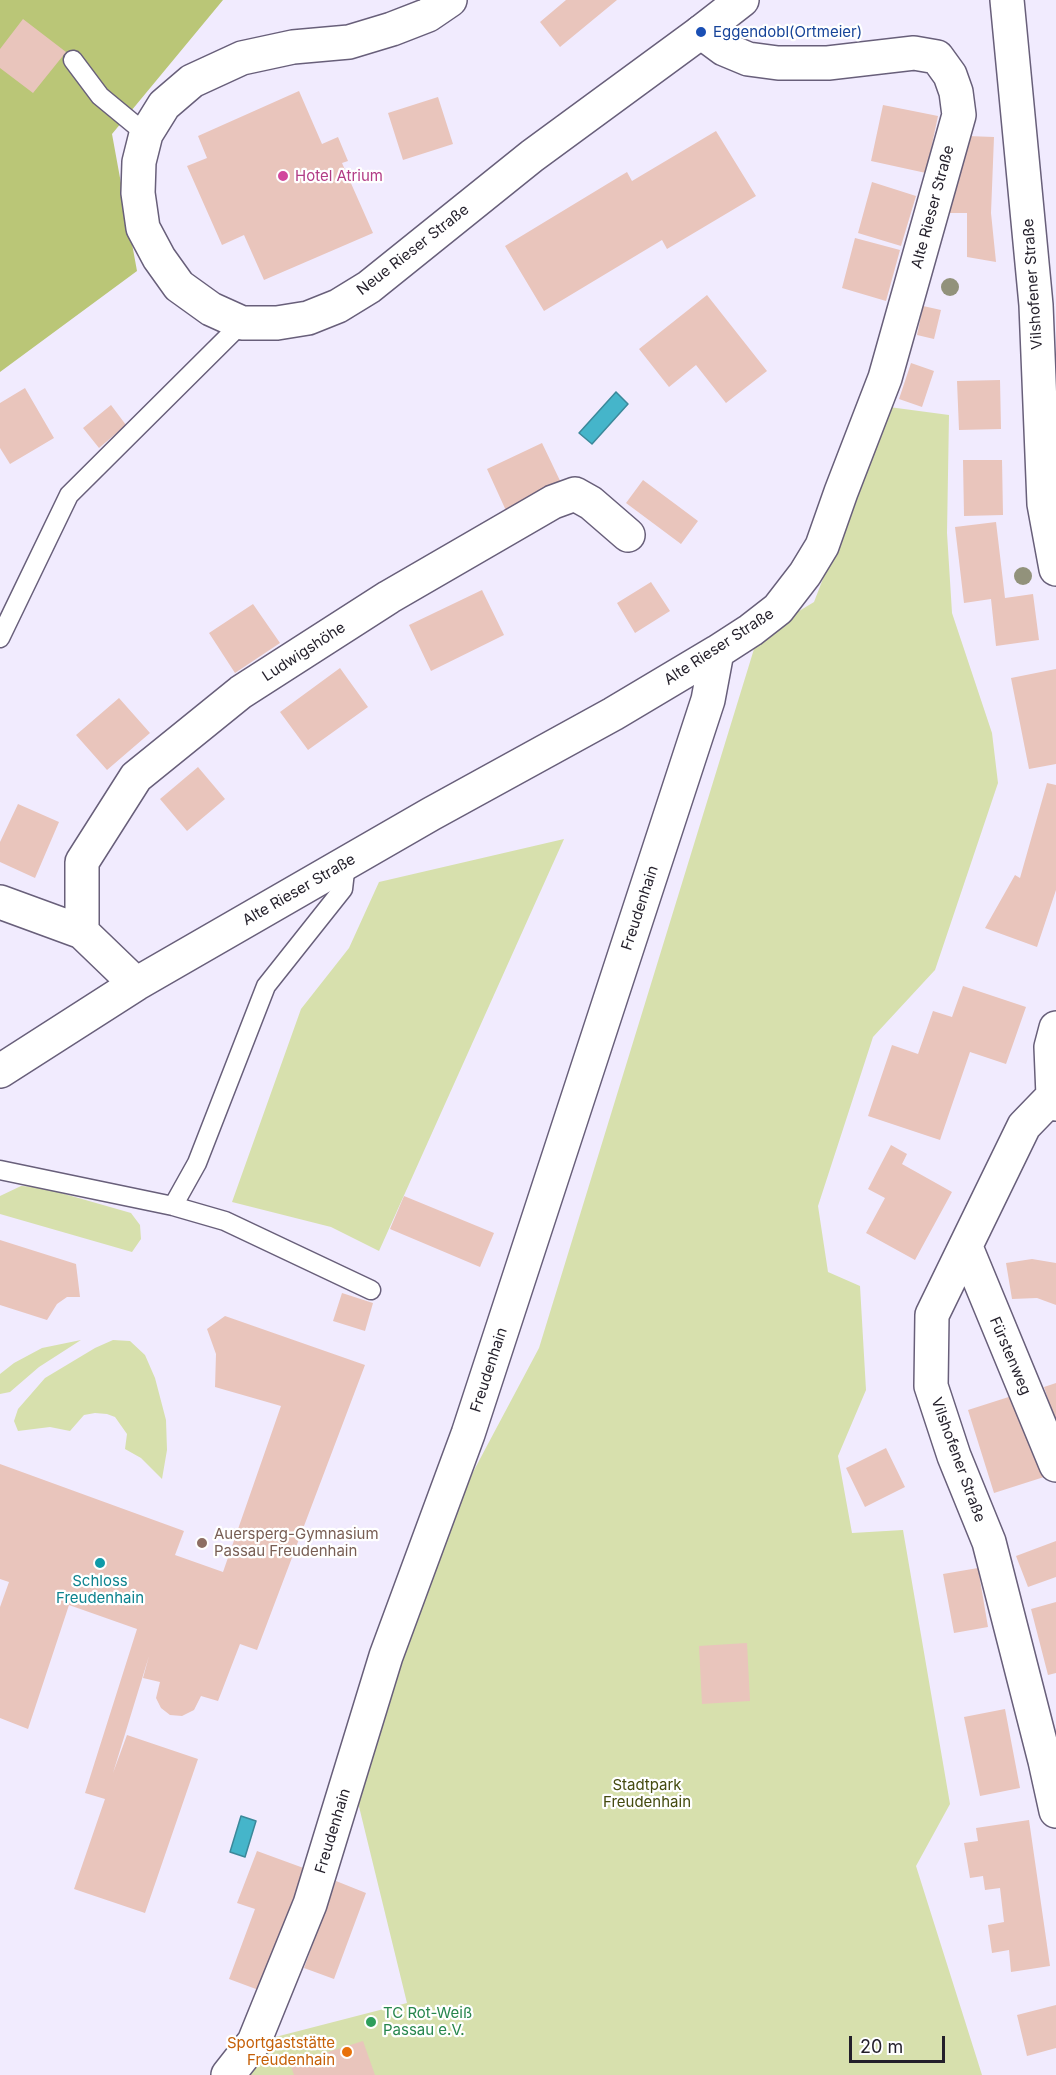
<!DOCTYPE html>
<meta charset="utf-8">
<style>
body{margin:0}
#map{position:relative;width:1056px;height:2075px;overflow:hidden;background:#f1ebfe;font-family:Inter,sans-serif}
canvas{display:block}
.scale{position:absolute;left:849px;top:2036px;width:96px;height:27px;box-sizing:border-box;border:3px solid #231f2a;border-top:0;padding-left:8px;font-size:18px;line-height:21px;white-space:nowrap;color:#231f2a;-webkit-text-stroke:4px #fff;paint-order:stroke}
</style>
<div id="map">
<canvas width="1056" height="2075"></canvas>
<div class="scale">20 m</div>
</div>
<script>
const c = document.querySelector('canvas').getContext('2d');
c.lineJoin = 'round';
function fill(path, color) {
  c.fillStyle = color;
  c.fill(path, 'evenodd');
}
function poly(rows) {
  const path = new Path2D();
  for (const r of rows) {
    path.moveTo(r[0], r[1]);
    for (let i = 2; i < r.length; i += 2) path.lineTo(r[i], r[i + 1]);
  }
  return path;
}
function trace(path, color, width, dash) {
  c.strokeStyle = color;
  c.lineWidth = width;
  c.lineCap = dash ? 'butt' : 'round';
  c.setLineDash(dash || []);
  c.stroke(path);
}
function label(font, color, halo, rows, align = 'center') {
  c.font = font + ' Inter,sans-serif';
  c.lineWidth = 4.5;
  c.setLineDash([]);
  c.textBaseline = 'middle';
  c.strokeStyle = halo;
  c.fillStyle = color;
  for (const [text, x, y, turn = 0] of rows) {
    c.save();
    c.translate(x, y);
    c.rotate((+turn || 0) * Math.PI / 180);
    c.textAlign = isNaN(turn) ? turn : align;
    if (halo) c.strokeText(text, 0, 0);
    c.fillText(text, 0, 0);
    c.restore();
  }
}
fill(poly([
 [889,407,949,415,947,533,952,613,992,733,998,783,935,970,873,1037,818,1206,828,1272,860,1286,866,1390,838,1456,852,1533,903,1530,950,1804,916,1866,982,2075,227,2075,256,2042,407,2003,353,1782,472,1474,539,1348,758,636,814,602],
 [564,839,379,1251,331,1227,232,1202,301,1009,349,948,379,882],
 [21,1186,40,1187,131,1213,140,1225,141,1239,132,1252,0,1214,0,1196],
 [81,1340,39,1367,10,1392,0,1394,0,1374,14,1363,42,1348],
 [113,1340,130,1341,145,1355,155,1378,166,1420,167,1450,162,1479,141,1458,125,1449,127,1434,115,1417,107,1414,95,1413,84,1415,70,1431,50,1427,18,1431,14,1421,18,1409,45,1378,95,1348]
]), '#d7e0ad');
fill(poly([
 [0,0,223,0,112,134,137,271,0,372]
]), '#bac677');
const water = poly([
 [616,392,628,404,592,444,579,433,616,392],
 [241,1816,256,1821,245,1857,230,1852,241,1816]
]);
fill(water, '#45b5ca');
trace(water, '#3b889a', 1.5);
fill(poly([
 [566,0,617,0,560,47,540,22],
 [23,19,66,52,33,93,0,68,0,49],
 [299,91,322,144,338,137,348,161,342,163,373,233,264,280,244,235,222,245,187,166,207,158,198,136],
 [438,97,453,144,403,160,388,113],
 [883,105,938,116,926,173,871,161],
 [716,131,756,196,667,249,662,240,544,311,505,246,627,172,632,181],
 [967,136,994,137,991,213,996,262,967,257,967,213,948,213],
 [872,182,916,196,901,246,858,233],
 [855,238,900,250,886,301,842,288],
 [707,295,767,371,726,403,696,365,669,387,639,349],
 [923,306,941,310,934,339,917,335],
 [911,363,934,371,922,407,899,399],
 [1000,380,1001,429,959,430,957,381],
 [25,388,54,438,10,464,0,448,0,403],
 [111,405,126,425,99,448,83,428],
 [542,443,564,489,508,515,487,469],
 [963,460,1002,460,1003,515,964,516],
 [643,480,698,521,681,544,626,503],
 [996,522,1005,598,1033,594,1039,640,996,646,991,599,964,603,955,527],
 [651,582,670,611,635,633,617,603],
 [482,590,504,635,431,671,409,625],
 [253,604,280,643,235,673,209,633],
 [340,668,368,707,308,750,280,712],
 [1056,669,1056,764,1029,769,1011,678],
 [119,698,150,733,107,770,76,735],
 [198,767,225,799,187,831,160,799],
 [1047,783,1056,785,1056,890,1037,947,985,928,1015,875,1020,878],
 [18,804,59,822,35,878,0,862,0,842],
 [963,986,1026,1007,1006,1064,970,1052,940,1140,868,1116,892,1045,918,1054,933,1011,952,1017],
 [891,1145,907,1154,902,1164,952,1192,915,1260,866,1233,885,1198,868,1189],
 [404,1196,494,1233,480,1267,390,1229],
 [0,1240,76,1264,80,1297,67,1297,57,1304,47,1320,0,1305],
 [1032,1259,1056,1263,1056,1305,1037,1298,1012,1299,1006,1263],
 [342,1293,373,1303,365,1331,333,1321],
 [225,1316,365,1365,257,1650,240,1644,218,1701,201,1696,194,1710,182,1716,170,1715,161,1708,156,1698,160,1682,143,1678,149,1656,113,1773,127,1735,198,1759,145,1913,74,1889,105,1799,85,1793,137,1629,69,1605,28,1729,0,1718,0,1607,9,1582,0,1579,0,1464,184,1531,175,1555,223,1572,281,1406,215,1387,216,1354,207,1329],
 [1056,1383,1056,1423,1044,1387],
 [1018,1394,1044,1477,994,1493,968,1410],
 [886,1448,905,1487,865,1507,846,1468],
 [1056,1541,1056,1577,1028,1587,1016,1556],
 [978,1568,988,1627,954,1633,943,1574],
 [1056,1602,1056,1673,1048,1675,1031,1609],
 [747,1643,750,1701,702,1704,699,1646],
 [1005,1709,1020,1788,980,1796,964,1717],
 [1029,1820,1050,1966,1011,1972,1009,1950,992,1953,988,1925,1004,1922,1000,1888,985,1890,983,1876,970,1878,964,1843,978,1841,976,1828],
 [257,1851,309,1870,264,1992,229,1979,255,1909,237,1903],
 [336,1881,366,1893,334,1979,304,1968],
 [1056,2005,1056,2048,1027,2056,1017,2015],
 [363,2041,375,2075,294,2075,290,2064]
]), '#e9c5bc');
const service = poly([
 [73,60,100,96,146,134],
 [0,638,69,495,242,323],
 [0,1170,173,1206,225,1221,371,1290],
 [173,1206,197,1163,266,986,343,889,346,863]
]);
const minor = poly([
 [1007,0,1036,305,1044,504,1056,569],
 [0,902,82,932,136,984],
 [82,932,82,862,136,777,241,692,389,597,553,502,575,494,591,503,628,535],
 [1056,1028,1051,1047,1053,1096,1056,1104],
 [0,1071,136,984,431,814,613,714,717,652,751,630,778,609,805,574,822,546,841,492,885,378,959,115,956,92,950,75,937,57,914,53,828,63,778,63,748,59,724,49,701,32],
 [1056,1096,1053,1096,1024,1126,932,1315,931,1386,954,1456,989,1542,1045,1761,1056,1811],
 [966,1247,1056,1465],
 [228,2075,254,2042,310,1904,386,1656,468,1434,708,700,717,652]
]);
const tertiary = poly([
 [450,0,428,15,392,29,349,42,293,47,242,58,192,81,164,105,146,134,139,162,138,193,143,228,159,258,179,286,211,309,242,323,277,323,308,318,338,306,369,287,532,156,701,32,742,0]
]);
trace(service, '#685f7a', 21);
trace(minor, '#685f7a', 36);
trace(tertiary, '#685f7a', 36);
trace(service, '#fff', 18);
trace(minor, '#fff', 33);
trace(tertiary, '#fff', 33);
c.fillStyle = '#92927b';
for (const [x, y] of [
 [950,287],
 [1023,576]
]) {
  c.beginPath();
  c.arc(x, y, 9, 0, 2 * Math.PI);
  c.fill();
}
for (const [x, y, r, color] of [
 [701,32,6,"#1a4fb4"],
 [283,176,6,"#d1479c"],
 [202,1543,6,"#8d6e63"],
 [100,1563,6,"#0f9aa8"],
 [371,2022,6,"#2e9e5b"],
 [347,2052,6,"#e8710a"]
]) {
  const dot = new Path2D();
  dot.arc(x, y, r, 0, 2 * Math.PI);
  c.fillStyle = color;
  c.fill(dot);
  trace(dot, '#fff', 2);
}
label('15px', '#164399', '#fff', [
 ["Eggendobl(Ortmeier)",713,32]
], 'left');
label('15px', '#b23c85', '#fff', [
 ["Hotel Atrium",295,176]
], 'left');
label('15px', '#231f2a', '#fff', [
 ["Alte Rieser Straße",933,207,-75],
 ["Neue Rieser Straße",413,250,-38],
 ["Vilshofener Straße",1033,284,-94],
 ["Alte Rieser Straße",719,647,-33],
 ["Ludwigshöhe",304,652,-33],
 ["Alte Rieser Straße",299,890,-30],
 ["Freudenhain",640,908,-72],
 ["Fürstenweg",1010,1356,67],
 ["Freudenhain",489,1370,-72],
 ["Vilshofener Straße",958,1460,70],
 ["Freudenhain",333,1831,-73]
]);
label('15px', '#785e54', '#fff', [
 ["Auersperg-Gymnasium",214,1534],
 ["Passau Freudenhain",214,1551]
], 'left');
label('15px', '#0d838f', '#fff', [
 ["Schloss",100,1581],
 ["Freudenhain",100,1598]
]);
label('15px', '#444a0f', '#fff', [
 ["Stadtpark",647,1785],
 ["Freudenhain",647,1802]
]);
label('15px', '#27864d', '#fff', [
 ["TC Rot-Weiß",383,2013],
 ["Passau e.V.",383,2030]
], 'left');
label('15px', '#c56008', '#fff', [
 ["Sportgaststätte",335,2043],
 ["Freudenhain",335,2060]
], 'right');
</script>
